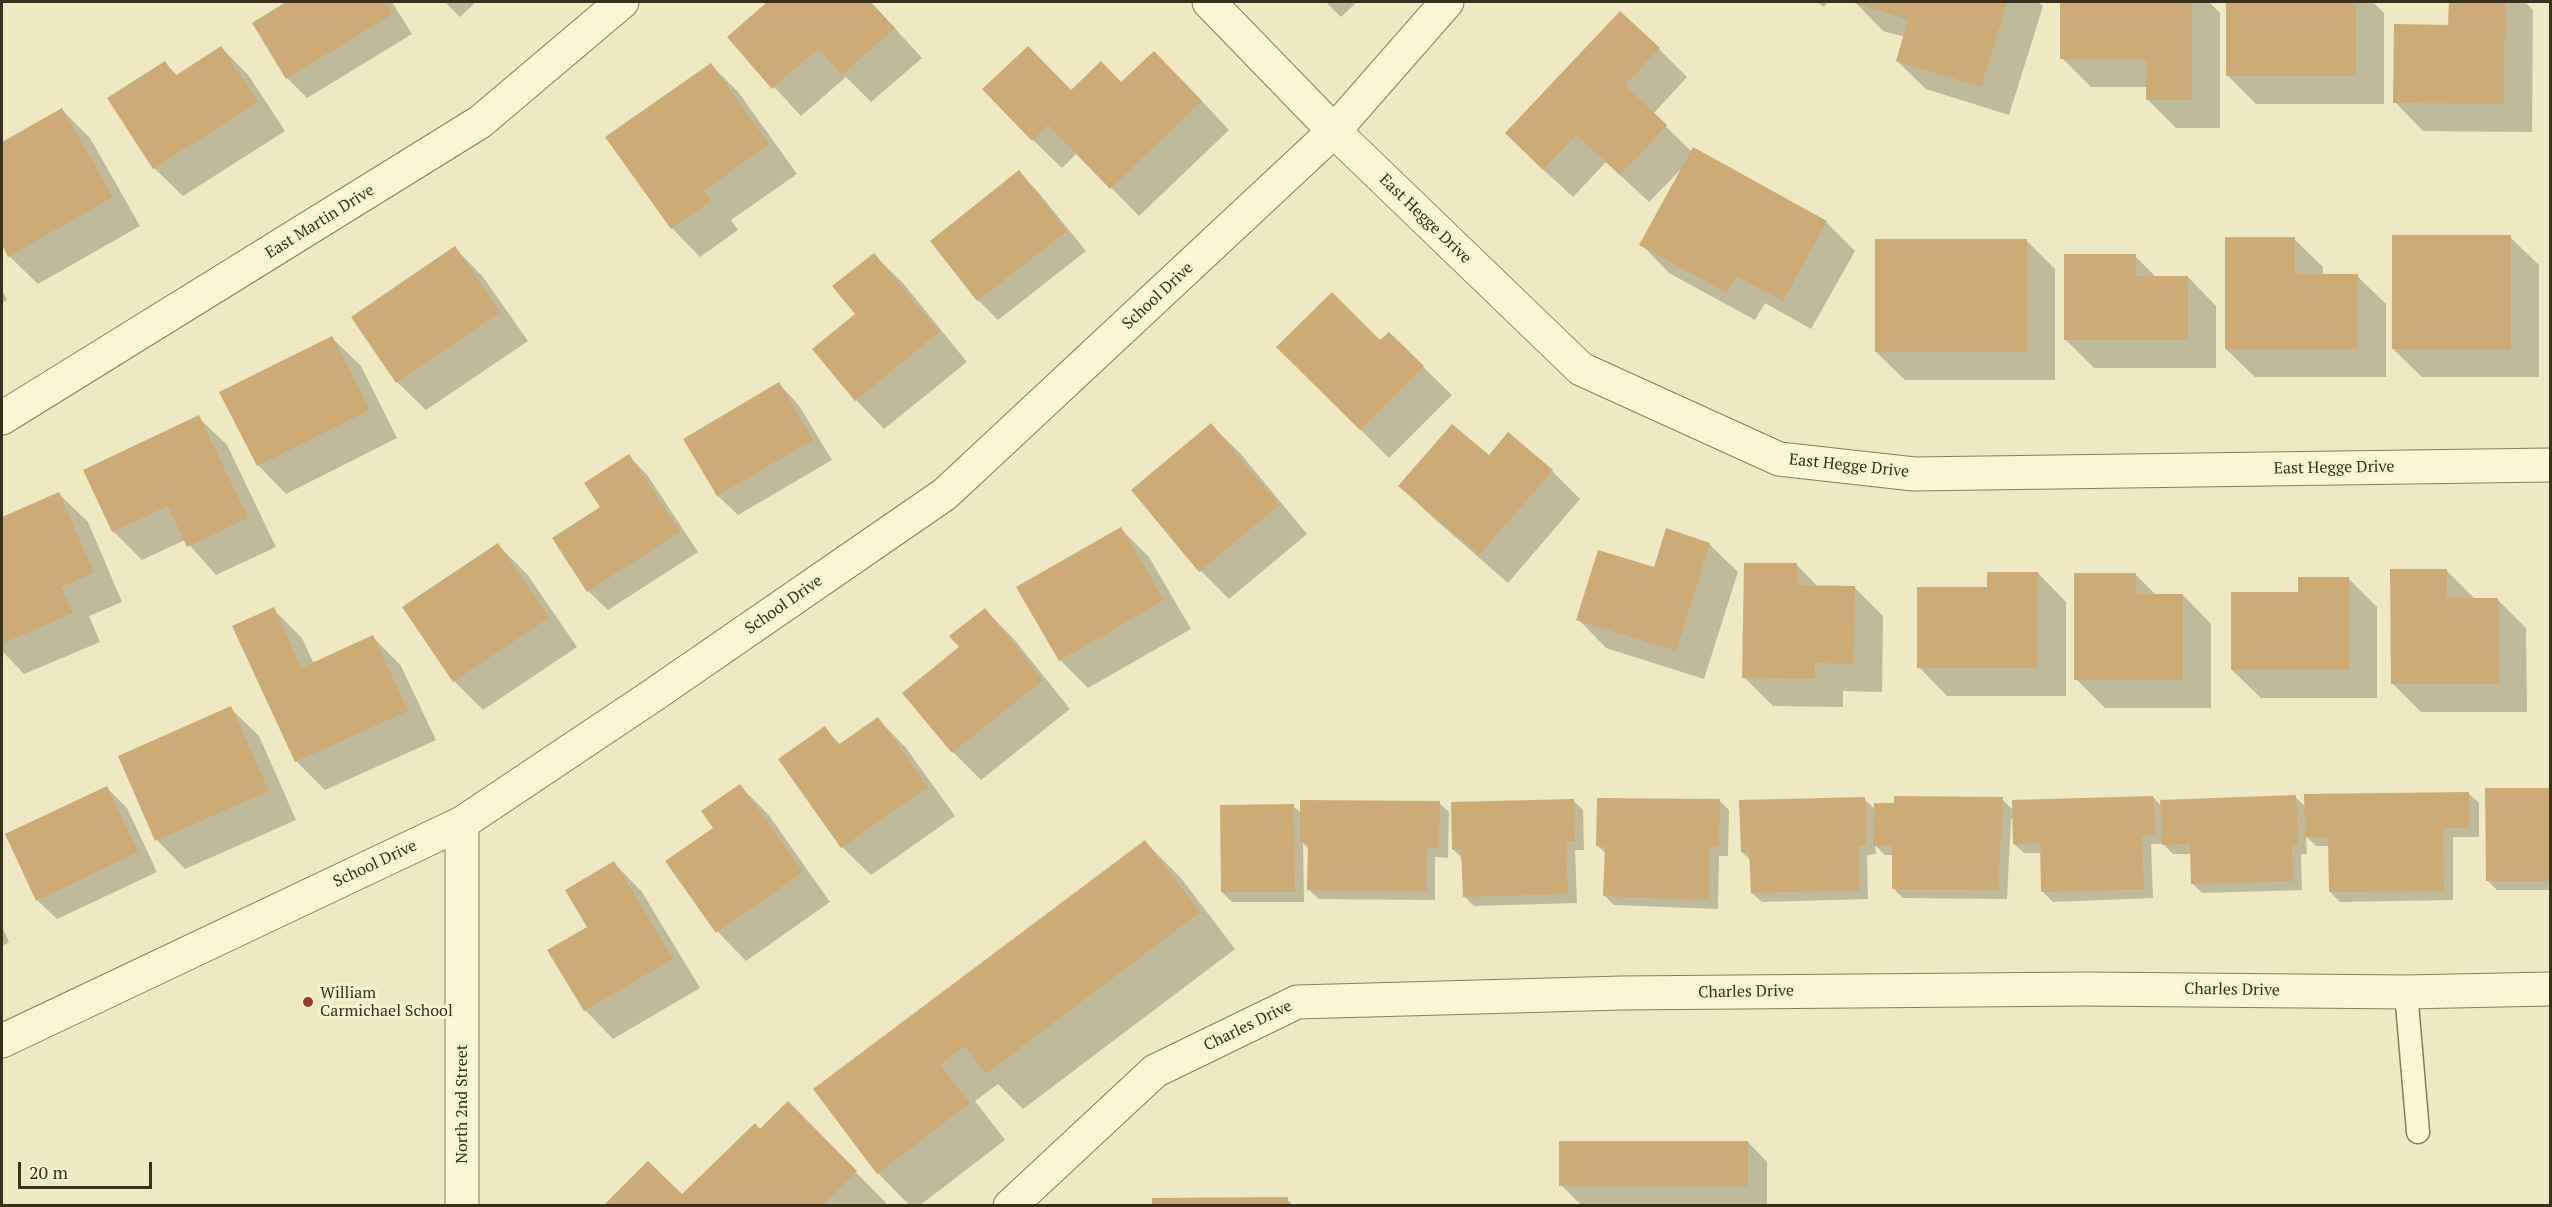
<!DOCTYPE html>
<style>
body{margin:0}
#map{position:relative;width:2552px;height:1207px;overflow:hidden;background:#eee9c2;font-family:"PT Serif",serif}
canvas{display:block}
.frame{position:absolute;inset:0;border:3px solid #382f1d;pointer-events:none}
.scale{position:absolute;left:18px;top:1162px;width:134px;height:27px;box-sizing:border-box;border:3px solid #382f1d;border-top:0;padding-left:8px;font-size:18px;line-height:21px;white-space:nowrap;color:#382f1d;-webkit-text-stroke:4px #f6f2d2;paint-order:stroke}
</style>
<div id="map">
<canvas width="2552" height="1207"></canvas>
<div class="frame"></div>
<div class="scale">20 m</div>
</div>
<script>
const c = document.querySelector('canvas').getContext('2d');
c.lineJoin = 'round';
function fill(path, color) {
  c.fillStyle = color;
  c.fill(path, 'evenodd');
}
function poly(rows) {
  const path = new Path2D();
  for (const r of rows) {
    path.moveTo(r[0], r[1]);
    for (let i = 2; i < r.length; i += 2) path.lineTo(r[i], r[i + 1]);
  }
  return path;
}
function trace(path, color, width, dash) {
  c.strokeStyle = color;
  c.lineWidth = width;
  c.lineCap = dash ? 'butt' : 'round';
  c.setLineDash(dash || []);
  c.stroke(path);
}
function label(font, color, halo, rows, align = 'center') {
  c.font = font + ' "PT Serif",serif';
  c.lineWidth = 6;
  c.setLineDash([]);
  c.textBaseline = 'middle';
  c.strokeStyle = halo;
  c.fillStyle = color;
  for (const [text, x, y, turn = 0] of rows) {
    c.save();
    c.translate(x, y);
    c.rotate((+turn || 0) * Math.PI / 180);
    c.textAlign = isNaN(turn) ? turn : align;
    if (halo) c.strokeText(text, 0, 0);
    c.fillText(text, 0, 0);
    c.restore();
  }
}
fill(poly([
 [289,2,392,2,412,34,307,98,287,78,254,23],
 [445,2,476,2,460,17],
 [769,2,871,2,922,58,871,102,846,77,801,116,729,38],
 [1326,2,1357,2,1341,17],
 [1817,2,1828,2,1824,7],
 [1855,2,2038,2,2043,6,2009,115,1926,89,1897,61,1905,37,1883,31],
 [2062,2,2209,2,2220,13,2220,128,2176,128,2147,99,2147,87,2091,87,2062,58],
 [2227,2,2373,2,2384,13,2384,104,2256,104,2227,75],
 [2450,2,2525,2,2533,10,2532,132,2423,131,2395,102,2450,26],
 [221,47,249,76,285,131,183,196,154,168,165,63,178,76],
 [1659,49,1687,77,1653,114,1692,152,1826,222,1855,251,1811,329,1765,303,1755,320,1669,273,1641,244,1682,168,1649,202,1606,162,1573,197,1535,162],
 [711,65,739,93,797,174,731,220,738,230,700,257,672,228],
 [1183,81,1229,130,1139,216,1077,153,1062,168,1033,140,1071,92,1121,84],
 [62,110,90,138,140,226,38,284,9,256,2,242,2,144],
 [1019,172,1038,192,1086,251,998,320,978,300,932,241],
 [2510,237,2539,265,2539,377,2422,377,2393,349],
 [2294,239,2323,267,2323,276,2357,276,2386,304,2386,377,2255,377,2226,349],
 [2026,240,2055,269,2055,380,1905,380,1876,352],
 [455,248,483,277,528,341,426,410,397,382],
 [874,255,903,283,967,362,884,429,856,400,857,314],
 [2135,256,2156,277,2188,277,2216,306,2216,368,2094,368,2066,340],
 [2,290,7,300,2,303],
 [1389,334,1452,395,1389,458,1278,347,1380,343],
 [332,338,361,366,397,438,286,494,258,465],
 [779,384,798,404,832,460,738,515,718,496,685,440],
 [198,417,227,445,276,547,216,575,185,540,142,560,113,531],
 [1211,425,1240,453,1307,534,1229,599,1200,570],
 [629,456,648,476,698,552,608,610,588,591,602,507],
 [1489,457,1552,471,1580,499,1508,583,1429,514,1400,486],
 [59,494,88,522,122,602,89,616,100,642,24,674,2,651,2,519],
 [1121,529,1149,557,1191,629,1088,688,1060,660],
 [1709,544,1738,572,1704,679,1606,648,1578,619,1655,569],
 [498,545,527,574,577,647,483,710,454,681,404,608],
 [1797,565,1818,587,1854,587,1883,616,1882,692,1843,691,1843,707,1773,706,1744,677],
 [2446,570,2475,599,2497,599,2526,628,2527,712,2421,712,2393,684],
 [2038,573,2066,602,2066,696,1947,696,1919,667],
 [2135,574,2156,595,2183,595,2211,624,2211,708,2105,708,2076,679],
 [2348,578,2377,607,2377,698,2261,698,2232,670],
 [273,609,302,638,314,664,373,637,401,666,436,740,325,790,297,762,234,627],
 [985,610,1013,638,1070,709,981,780,953,752,961,647],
 [230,708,259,736,296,820,185,869,157,840,120,757],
 [878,719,906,748,955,816,871,875,842,847,824,728,841,745],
 [740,786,768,814,830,902,746,961,718,932,667,862,715,828],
 [107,788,127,808,157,872,57,919,37,900],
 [2550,789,2550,890,2497,890,2488,881,2487,790],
 [2469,794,2479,803,2479,837,2453,837,2453,900,2340,902,2330,892,2329,846,2316,846,2306,836,2307,854,2301,854,2302,890,2202,893,2192,883,2191,854,2173,854,2163,844,2151,844,2153,898,2053,902,2043,892,2042,853,2024,853,2014,844,2014,819,2011,819,2007,899,1903,898,1893,888,1893,855,1885,855,1875,845,1876,854,1867,855,1868,899,1762,902,1752,893,1751,861,1742,852,1864,799,1876,810,2002,799,2013,810,2153,797,2162,807,2295,797,2306,807],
 [1573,800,1583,810,1584,850,1575,850,1577,903,1474,906,1464,896,1463,859,1453,849],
 [1719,800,1729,810,1728,856,1719,856,1718,909,1614,905,1605,896,1606,854,1598,846],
 [1439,803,1449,812,1448,858,1435,857,1435,900,1319,899,1309,890,1309,849,1303,843,1304,902,1232,902,1222,892,1293,806,1302,814],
 [1145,842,1181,878,1235,949,1023,1109,998,1084,975,1101,1005,1140,919,1206,910,1206,878,1173,815,1090],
 [614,863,642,892,700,988,613,1039,585,1010],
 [2,926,9,942,2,946],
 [788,1103,889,1206,605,1206,682,1196,760,1131],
 [1748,1142,1767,1162,1767,1205,1581,1205,1561,1185],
 [1287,1199,1294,1206,1153,1206]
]), '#0003');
fill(poly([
 [286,2,386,2,393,14,286,79,252,23],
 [767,2,870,2,895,28,842,75,818,48,772,89,727,37],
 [1852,2,2007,2,1981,87,1896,61,1908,20],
 [2060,2,2192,2,2192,100,2146,100,2146,59,2060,59],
 [2226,2,2356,2,2356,76,2226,76],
 [2449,2,2505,2,2504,104,2393,103,2394,24,2448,25],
 [1620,11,1660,48,1625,85,1667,125,1620,175,1576,135,1543,170,1505,133],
 [221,46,258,102,153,169,107,98,165,61,175,76],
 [1028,46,1071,90,1101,61,1121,82,1154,51,1202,101,1110,189,1048,125,1032,141,982,89],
 [711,63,769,144,704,191,711,201,671,229,605,137],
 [62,108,113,197,8,257,2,245,2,142],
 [1693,147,1827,221,1783,301,1736,276,1727,293,1639,245],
 [1019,170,1067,231,977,301,930,241],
 [2392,235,2511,235,2511,349,2392,349],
 [2225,237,2295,237,2295,274,2358,274,2358,349,2225,349],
 [1875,239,2027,239,2027,352,1875,352],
 [455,246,500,312,396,383,351,317],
 [874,253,939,332,855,401,812,349,855,314,832,286],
 [2064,254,2136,254,2136,276,2188,276,2188,340,2064,340],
 [1332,292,1380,340,1389,332,1424,366,1360,430,1276,347],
 [332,336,370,410,257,466,219,392],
 [779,382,813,440,717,496,683,439],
 [199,415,248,518,187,547,168,506,112,532,83,470],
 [1211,423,1279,505,1199,572,1131,490],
 [1452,424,1489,455,1508,432,1553,470,1479,555,1398,486],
 [629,454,680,532,587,592,552,538,600,507,584,483],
 [59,492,94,573,61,587,73,613,2,644,2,517],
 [1121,527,1164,600,1059,661,1016,587],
 [1666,528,1710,543,1676,651,1576,620,1598,550,1654,567],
 [498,543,549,618,453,682,402,607],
 [1744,563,1797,563,1797,585,1855,586,1854,664,1815,663,1815,679,1742,678],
 [2390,569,2447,569,2447,598,2498,598,2499,684,2391,684],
 [1987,572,2038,572,2038,668,1917,668,1917,587,1987,587],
 [2074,573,2136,573,2136,594,2183,594,2183,680,2074,680],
 [2298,577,2349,577,2349,670,2231,670,2231,592,2298,592],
 [274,607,301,668,373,635,408,711,295,762,232,626],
 [985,608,1043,680,952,753,902,693,959,647,949,636],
 [231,706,269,791,155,841,118,756],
 [878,717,928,787,841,848,778,759,825,726,838,745],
 [740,784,803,872,716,933,665,861,713,828,701,811],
 [107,786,138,852,36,901,5,834],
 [2485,788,2550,788,2550,881,2486,881],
 [2469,792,2469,828,2443,828,2444,891,2329,892,2328,837,2305,837,2304,794],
 [2296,795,2298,845,2292,845,2293,881,2191,884,2190,844,2162,845,2160,800],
 [1894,796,2003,797,1998,890,1892,889,1892,846,1873,846,1874,803,1894,803],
 [2153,796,2155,834,2142,835,2144,889,2041,892,2040,843,2013,844,2012,800],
 [1865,797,1866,845,1858,846,1859,890,1751,893,1749,852,1741,852,1739,800],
 [1597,798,1720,799,1719,847,1709,847,1709,900,1603,896,1605,847,1596,846],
 [1574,799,1575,841,1566,841,1568,894,1463,897,1461,850,1452,850,1451,802],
 [1300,800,1440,801,1439,849,1426,848,1426,891,1307,890,1308,843,1300,842],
 [1294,804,1295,892,1221,892,1220,805],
 [1145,840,1200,912,986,1074,965,1046,940,1065,970,1103,877,1174,813,1089],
 [614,861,673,959,584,1011,547,950,587,927,565,890],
 [788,1101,857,1171,822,1206,603,1206,648,1161,682,1194,755,1123,760,1129],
 [1559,1141,1748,1141,1748,1186,1559,1186],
 [1288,1197,1288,1206,1152,1206,1152,1198]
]), '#cdab77');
const service = poly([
 [2406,992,2418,1132]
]);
const minor = poly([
 [1209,2,1334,131,1581,369,1779,459,1914,474,2550,465],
 [2,418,480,122,622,2],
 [2,1041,462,823,652,696,945,494,1334,131,1447,2],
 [462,1206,462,823],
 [1010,1206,1155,1071,1297,1002,1622,993,2087,989,2406,992,2550,989]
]);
trace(service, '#897b59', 25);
trace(minor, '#897b59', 35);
trace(service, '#f9f5d5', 22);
trace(minor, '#f9f5d5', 33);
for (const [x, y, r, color] of [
 [308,1002,6,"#983c28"]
]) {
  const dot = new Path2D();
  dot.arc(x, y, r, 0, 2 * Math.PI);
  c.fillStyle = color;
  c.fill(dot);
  trace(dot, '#f6f2d2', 2);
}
label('16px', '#382f1d', '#f6f2d2', [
 ["East Hegge Drive",1425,219,44],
 ["East Martin Drive",320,222,-32],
 ["School Drive",1158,296,-43],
 ["East Hegge Drive",1849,466,6],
 ["East Hegge Drive",2334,468,-1],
 ["School Drive",784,605,-35],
 ["School Drive",375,864,-25],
 ["Charles Drive",2232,990,1],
 ["Charles Drive",1746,992,-1],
 ["Charles Drive",1248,1026,-26],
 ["North 2nd Street",462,1104,-90]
]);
label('16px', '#382f1d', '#f6f2d2', [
 ["William",320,993],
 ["Carmichael School",320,1011]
], 'left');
</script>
